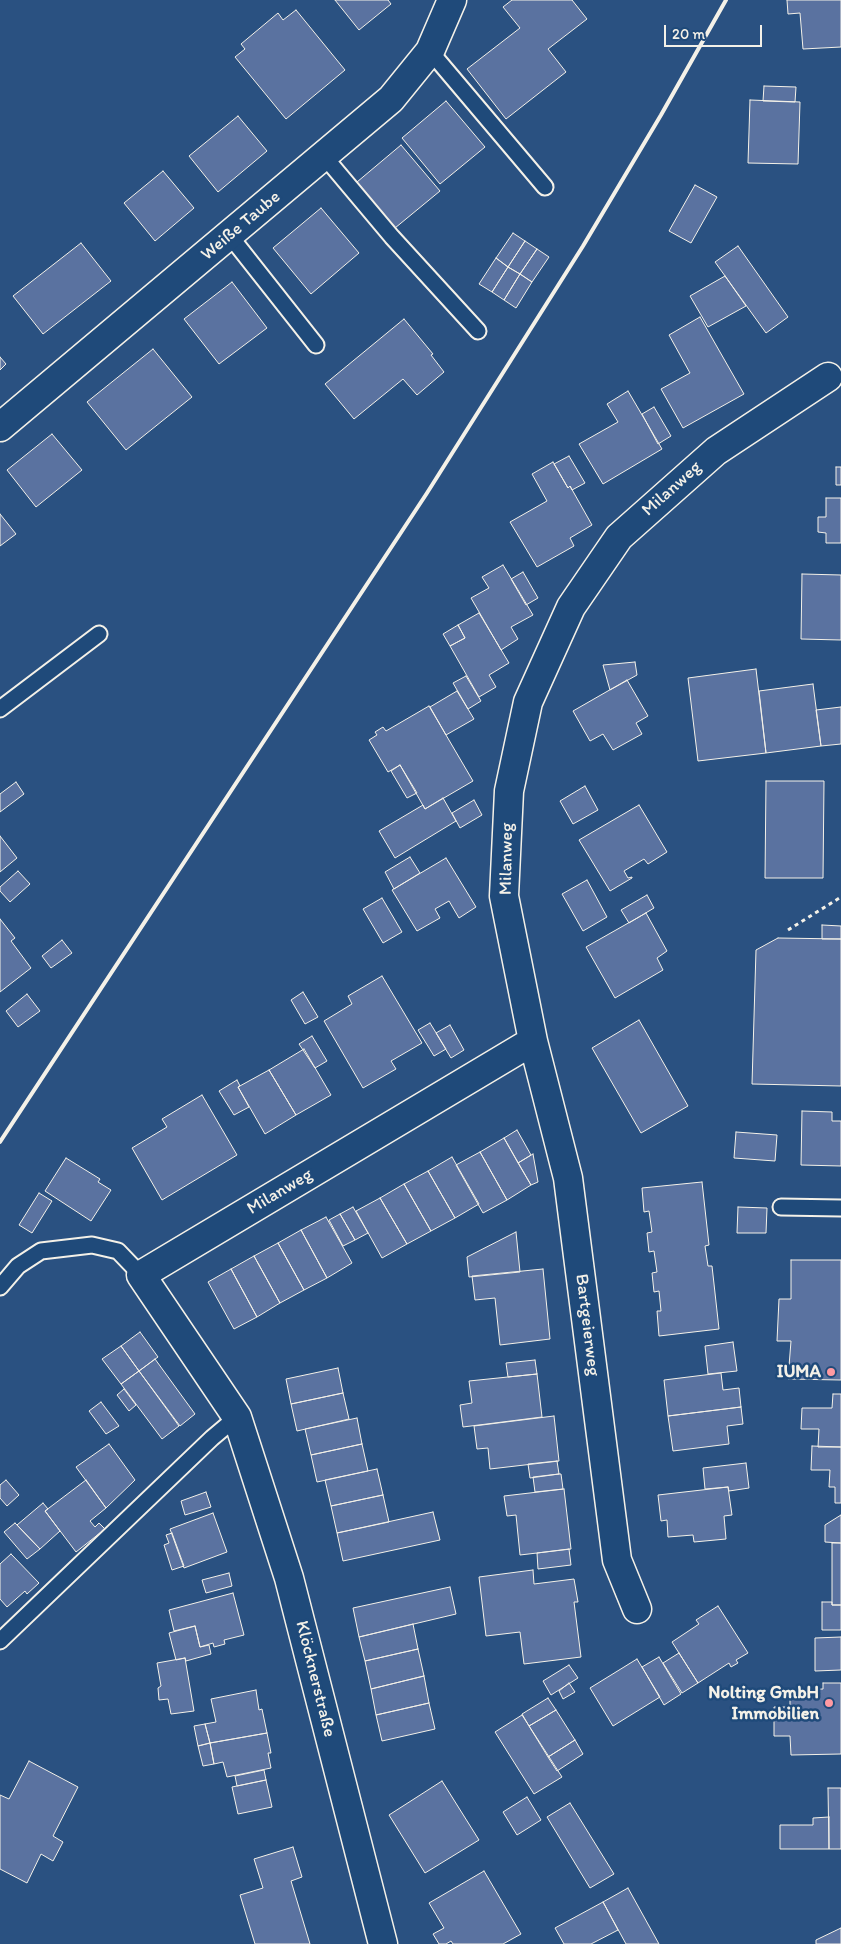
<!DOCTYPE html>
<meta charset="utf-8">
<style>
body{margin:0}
#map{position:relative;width:841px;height:1944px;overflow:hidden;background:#2a5181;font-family:Itim,sans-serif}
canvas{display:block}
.scale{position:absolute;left:664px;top:25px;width:98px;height:22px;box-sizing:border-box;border:2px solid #f4f1e8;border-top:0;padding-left:6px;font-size:15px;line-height:18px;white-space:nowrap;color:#f4f1e8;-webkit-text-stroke:4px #1f4a7a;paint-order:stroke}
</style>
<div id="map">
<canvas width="841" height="1944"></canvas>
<div class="scale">20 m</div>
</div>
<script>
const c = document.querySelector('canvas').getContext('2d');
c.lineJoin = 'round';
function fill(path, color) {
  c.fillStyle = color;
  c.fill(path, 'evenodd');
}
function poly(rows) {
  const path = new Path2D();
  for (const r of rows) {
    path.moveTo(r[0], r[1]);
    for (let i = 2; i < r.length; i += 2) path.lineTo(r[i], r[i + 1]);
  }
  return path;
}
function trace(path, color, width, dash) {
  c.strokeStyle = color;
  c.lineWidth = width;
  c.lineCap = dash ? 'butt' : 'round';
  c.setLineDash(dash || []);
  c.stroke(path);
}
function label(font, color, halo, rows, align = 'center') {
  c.font = font + ' Itim,sans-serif';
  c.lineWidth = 5;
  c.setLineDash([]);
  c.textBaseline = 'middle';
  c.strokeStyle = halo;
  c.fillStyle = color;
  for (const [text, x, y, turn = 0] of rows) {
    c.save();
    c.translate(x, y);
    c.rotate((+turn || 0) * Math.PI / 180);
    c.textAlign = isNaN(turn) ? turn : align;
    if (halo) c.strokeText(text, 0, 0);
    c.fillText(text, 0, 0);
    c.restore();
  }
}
const building = poly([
 [335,0,388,0,391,4,359,30,335,0],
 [512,0,572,0,587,19,548,49,566,72,506,119,467,69,520,28,503,7,512,0],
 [787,0,841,0,841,47,803,49,800,13,788,14,787,0],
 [296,10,345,70,286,119,235,57,245,49,241,44,278,13,283,20,296,10],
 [764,86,796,87,795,102,763,101,764,86],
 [750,100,800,102,798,164,748,163,750,100],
 [446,101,485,147,440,184,402,138,446,101],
 [238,116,267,151,218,192,189,156,238,116],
 [401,145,440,191,395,228,357,182,401,145],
 [163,171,194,208,155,241,124,203,163,171],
 [695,185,717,197,691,243,669,231,695,185],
 [321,208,359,253,311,294,273,248,321,208],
 [513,233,525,241,508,267,496,258,513,233],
 [525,241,537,249,520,274,508,267,525,241],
 [81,243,111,281,43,334,13,296,81,243],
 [738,246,788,317,766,333,715,262,738,246],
 [537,249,549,257,532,282,520,274,537,249],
 [496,258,508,267,492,292,479,284,496,258],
 [508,267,520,274,504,300,492,292,508,267],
 [520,274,532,282,516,308,504,300,520,274],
 [725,276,746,306,708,327,690,296,725,276],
 [232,282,267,328,219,364,184,319,232,282],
 [700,317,744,394,683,428,661,389,690,373,669,335,700,317],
 [404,319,433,354,431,355,444,372,417,395,403,379,354,419,325,384,404,319],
 [153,349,192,397,126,450,87,402,153,349],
 [0,357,6,364,0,370,0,357],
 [628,391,662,449,603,484,579,444,618,422,607,404,628,391],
 [654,407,671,436,658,444,642,414,654,407],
 [52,434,82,470,36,507,7,470,52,434],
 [569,456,585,483,572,490,570,486,568,488,554,464,569,456],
 [553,462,568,488,570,486,592,525,570,538,574,546,537,567,510,522,547,501,532,474,553,462],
 [836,467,841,467,841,485,836,485,836,467],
 [826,498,841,498,841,543,826,543,826,533,818,532,818,517,826,517,826,498],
 [0,514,16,534,0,546,0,514],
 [503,565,533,615,511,627,518,639,501,650,471,598,489,588,482,577,503,565],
 [523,572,538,598,526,605,511,579,523,572],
 [802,574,841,575,841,640,801,639,802,574],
 [479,613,509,663,489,675,496,687,479,697,450,646,465,638,458,625,479,613],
 [458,625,465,638,450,646,443,634,458,625],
 [635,662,637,675,610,690,603,665,635,662],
 [756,669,766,753,698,761,688,678,756,669],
 [466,676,481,701,468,709,453,683,466,676],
 [627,680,648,716,636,723,642,734,613,750,603,734,590,741,573,711,627,680],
 [813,684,821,746,766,753,759,691,813,684],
 [457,691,474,719,446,735,430,707,457,691],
 [429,706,473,781,425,809,400,765,388,772,369,740,377,735,375,732,383,727,386,731,429,706],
 [841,707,841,744,821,746,816,710,841,707],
 [400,765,417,793,407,798,391,771,400,765],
 [766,781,824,781,823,878,765,878,766,781],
 [16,782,24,794,0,812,0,794,16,782],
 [585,786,598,810,573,824,560,801,585,786],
 [443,798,456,821,395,858,379,831,423,805,425,809,443,798],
 [474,800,482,815,460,828,452,813,474,800],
 [639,805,667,852,648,864,644,859,624,871,628,878,632,877,632,878,610,891,579,840,639,805],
 [0,836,17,858,0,872,0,836],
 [410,857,420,873,394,889,385,872,410,857],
 [446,858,476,907,459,918,449,901,435,909,440,918,417,931,392,890,446,858],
 [18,871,30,884,10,902,0,891,0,887,18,871],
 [587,880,607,917,583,931,562,894,587,880],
 [647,895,654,908,629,923,621,910,647,895],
 [382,898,402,932,383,943,363,909,382,898],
 [646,913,667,951,657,958,663,970,615,998,586,947,646,913],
 [0,919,15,938,11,941,31,968,0,992,0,919],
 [822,925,841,926,841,939,822,939,822,925],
 [778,938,841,939,841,1086,752,1084,756,950,778,938],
 [62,940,72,953,51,968,42,956,62,940],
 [382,976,422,1043,391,1061,396,1069,363,1088,324,1021,352,1004,348,996,382,976],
 [303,992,318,1017,305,1024,291,1000,303,992],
 [27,994,40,1011,18,1027,6,1011,27,994],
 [639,1020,688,1106,641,1133,592,1048,639,1020],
 [430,1023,446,1049,434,1056,418,1030,430,1023],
 [450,1025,464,1050,451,1058,436,1033,450,1025],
 [312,1036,327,1061,315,1068,299,1044,312,1036],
 [304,1049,331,1095,296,1115,269,1070,304,1049],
 [269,1070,296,1115,265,1134,238,1087,269,1070],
 [237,1080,240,1086,238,1087,249,1107,234,1115,219,1091,237,1080],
 [202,1095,237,1155,162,1200,132,1148,167,1127,162,1119,202,1095],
 [802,1111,832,1112,832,1121,841,1121,841,1166,801,1165,802,1111],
 [517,1130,531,1155,518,1163,504,1138,517,1130],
 [736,1132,777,1135,775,1161,734,1158,736,1132],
 [504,1138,531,1185,507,1200,480,1152,504,1138],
 [480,1152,507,1200,483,1213,456,1165,480,1152],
 [533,1154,538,1182,531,1185,518,1163,533,1154],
 [452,1157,479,1204,455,1218,428,1171,452,1157],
 [66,1158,100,1179,98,1182,111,1190,91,1221,45,1191,66,1158],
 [428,1171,455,1218,431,1231,404,1184,428,1171],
 [702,1182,709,1245,705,1246,708,1266,712,1266,719,1329,659,1336,657,1311,661,1311,659,1291,654,1292,652,1273,657,1272,654,1251,649,1252,647,1233,652,1232,649,1211,644,1212,642,1188,702,1182],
 [404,1184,431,1231,407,1244,380,1198,404,1184],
 [39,1193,52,1201,32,1233,19,1225,39,1193],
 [380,1198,407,1244,382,1258,356,1211,380,1198],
 [353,1207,368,1233,355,1240,340,1214,353,1207],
 [738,1207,767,1208,766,1233,737,1233,738,1207],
 [340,1214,355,1240,343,1246,329,1220,340,1214],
 [326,1217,352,1263,327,1278,301,1230,326,1217],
 [301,1230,327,1278,304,1290,278,1243,301,1230],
 [516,1232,520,1272,469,1277,467,1257,516,1232],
 [278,1243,304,1290,280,1303,254,1256,278,1243],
 [254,1256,280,1303,257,1317,231,1269,254,1256],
 [791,1260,841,1260,841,1380,788,1379,791,1341,777,1341,779,1299,791,1299,791,1260],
 [231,1269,257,1317,234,1329,208,1282,231,1269],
 [543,1269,550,1339,500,1345,495,1298,475,1300,472,1276,543,1269],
 [140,1332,158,1357,139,1371,121,1346,140,1332],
 [733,1342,737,1371,708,1374,705,1346,733,1342],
 [121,1346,139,1371,121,1384,102,1359,121,1346],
 [155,1359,195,1414,180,1426,139,1371,155,1359],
 [535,1360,537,1374,508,1377,506,1363,535,1360],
 [338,1368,343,1393,291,1404,286,1379,338,1368],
 [139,1371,179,1426,162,1439,121,1384,139,1371],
 [721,1373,723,1390,739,1388,741,1407,668,1416,664,1380,721,1373],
 [537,1374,542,1417,463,1427,460,1405,472,1403,469,1381,537,1374],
 [124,1389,136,1405,129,1411,117,1395,124,1389],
 [343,1393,349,1419,297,1431,291,1404,343,1393],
 [833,1394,841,1394,841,1447,818,1447,819,1429,801,1429,802,1408,832,1408,833,1394],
 [101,1402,119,1426,106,1434,89,1411,101,1402],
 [741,1407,743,1424,727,1426,729,1444,673,1451,668,1416,741,1407],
 [554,1416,559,1461,490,1469,488,1448,477,1449,474,1426,554,1416],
 [357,1418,362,1444,311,1455,305,1429,357,1418],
 [109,1444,135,1480,106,1508,76,1467,109,1444],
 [362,1444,368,1471,317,1482,311,1455,362,1444],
 [812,1446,841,1447,841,1503,835,1503,835,1487,829,1487,830,1470,811,1470,812,1446],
 [557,1461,559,1474,530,1478,528,1464,557,1461],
 [746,1463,749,1488,729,1491,728,1487,705,1489,703,1468,746,1463],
 [377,1469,383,1495,331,1506,325,1480,377,1469],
 [559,1474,561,1474,563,1489,535,1492,533,1477,559,1474],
 [6,1480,19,1495,7,1506,0,1498,0,1485,6,1480],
 [86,1480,106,1508,90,1521,95,1527,99,1523,105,1529,76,1552,45,1511,86,1480],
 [728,1487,732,1515,724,1516,726,1539,694,1542,693,1535,668,1537,667,1520,661,1521,658,1495,728,1487],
 [564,1489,571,1549,520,1555,516,1515,507,1516,504,1496,564,1489],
 [206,1492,211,1507,185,1515,181,1501,206,1492],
 [383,1495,389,1522,337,1533,331,1506,383,1495],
 [43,1503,48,1509,45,1511,60,1531,40,1549,17,1525,43,1503],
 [433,1512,440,1540,343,1561,337,1533,433,1512],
 [213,1513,227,1552,184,1568,170,1529,213,1513],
 [841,1515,841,1543,825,1542,825,1525,841,1515],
 [15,1523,40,1549,27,1559,4,1532,15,1523],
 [172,1533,184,1566,172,1570,164,1545,169,1543,166,1535,172,1533],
 [832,1543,841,1543,841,1605,832,1605,832,1543],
 [569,1549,571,1565,538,1569,537,1553,569,1549],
 [11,1554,39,1583,27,1594,25,1591,7,1607,0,1599,0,1564,11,1554],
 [533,1570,534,1584,574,1579,578,1602,574,1602,581,1657,524,1664,520,1632,486,1636,479,1577,533,1570],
 [229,1573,232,1586,206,1593,202,1580,229,1573],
 [450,1587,456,1614,359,1637,353,1608,450,1587],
 [233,1593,244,1635,224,1640,225,1644,214,1647,213,1643,200,1647,195,1626,174,1631,169,1610,233,1593],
 [822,1602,832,1602,832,1605,841,1605,841,1630,822,1630,822,1602],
 [718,1606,748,1653,736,1660,738,1663,731,1667,729,1663,698,1683,672,1642,699,1624,696,1620,718,1606],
 [413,1624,418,1649,365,1661,359,1637,413,1624],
 [195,1626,200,1647,209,1645,211,1654,186,1661,185,1658,176,1660,169,1633,195,1626],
 [841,1637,841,1670,815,1671,815,1638,841,1637],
 [418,1649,424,1676,371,1689,365,1661,418,1649],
 [679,1653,698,1683,682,1693,663,1663,679,1653],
 [659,1657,681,1694,664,1705,642,1667,659,1657],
 [185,1658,194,1711,171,1714,168,1699,159,1700,158,1688,161,1686,157,1663,185,1658],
 [637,1659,660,1697,613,1726,590,1688,637,1659],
 [569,1665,578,1678,551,1695,543,1681,569,1665],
 [424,1676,429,1703,376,1715,371,1689,424,1676],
 [569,1683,575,1692,563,1699,559,1691,569,1683],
 [823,1683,841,1683,841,1754,791,1755,790,1736,774,1736,774,1707,790,1707,790,1690,823,1689,823,1683],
 [256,1690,259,1710,262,1709,267,1733,210,1743,205,1724,216,1722,211,1699,256,1690],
 [548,1698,556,1710,529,1726,522,1714,548,1698],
 [429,1703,435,1729,382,1741,376,1715,429,1703],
 [556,1710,575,1740,548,1757,529,1726,556,1710],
 [522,1715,562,1777,534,1794,495,1732,522,1715],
 [205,1724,210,1743,198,1746,194,1726,205,1724],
 [267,1733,271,1753,268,1753,271,1768,227,1777,223,1762,214,1764,210,1743,267,1733],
 [575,1740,583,1754,557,1771,548,1757,575,1740],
 [210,1743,214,1764,203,1766,198,1746,210,1743],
 [29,1761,78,1787,53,1836,63,1842,53,1861,41,1854,27,1883,0,1869,0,1795,9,1799,29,1761],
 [264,1770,266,1780,237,1786,235,1776,264,1770],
 [266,1780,272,1807,238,1814,232,1787,266,1780],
 [442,1781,479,1840,425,1873,389,1815,442,1781],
 [828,1788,841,1788,841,1849,829,1849,828,1788],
 [527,1797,541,1820,517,1835,503,1812,527,1797],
 [570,1803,614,1874,590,1888,547,1817,570,1803],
 [829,1817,829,1849,780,1849,780,1825,813,1825,813,1818,829,1817],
 [293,1847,302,1877,291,1881,310,1944,255,1944,240,1895,263,1888,254,1859,293,1847],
 [484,1871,521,1934,503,1944,453,1944,451,1941,446,1944,439,1944,433,1934,444,1928,429,1903,484,1871],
 [628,1888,659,1944,626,1944,603,1902,628,1888],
 [603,1902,618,1930,591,1944,564,1944,555,1928,603,1902],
 [841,1928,841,1944,816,1944,816,1940,841,1928]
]);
fill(building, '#5a72a0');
trace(building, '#f4f1e8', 1);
const lane = poly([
 [430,51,545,187],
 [324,156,392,237,478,331],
 [230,236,316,345],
 [0,709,99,634],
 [781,1207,841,1208],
 [0,1287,18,1266,41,1251,92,1245,118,1251,141,1275],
 [0,1641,212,1438,237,1417]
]);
const street = poly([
 [0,427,391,99,430,51,452,0],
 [637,1609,617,1560,568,1178,533,1041,504,896,509,791,528,702,571,607,619,537,716,451,828,377],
 [383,1944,289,1578,237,1417,141,1275,533,1041]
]);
trace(lane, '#f4f1e8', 19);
trace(street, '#f4f1e8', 31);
trace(poly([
 [788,930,841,897]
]), '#f4f1e8', 3, [4, 4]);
trace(lane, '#1f4a7a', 15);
trace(street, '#1f4a7a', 28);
trace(poly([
 [0,1142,427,493,583,246,661,115,726,0]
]), '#f4f1e8', 4);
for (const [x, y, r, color] of [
 [831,1372,5,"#ff9aa2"],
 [829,1703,5,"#ff9aa2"]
]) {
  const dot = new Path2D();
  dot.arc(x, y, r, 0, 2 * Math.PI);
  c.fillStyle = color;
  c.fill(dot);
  trace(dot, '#1f4a7a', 2);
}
label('18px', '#f4f1e8', '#1f4a7a', [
 ["Weiße Taube",241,226,-40],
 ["Milanweg",672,489,-42],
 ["Milanweg",507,859,-89],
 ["Milanweg",280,1192,-31],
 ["Bartgeierweg",587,1325,83],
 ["Klöcknerstraße",315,1679,76]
]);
label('bold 18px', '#f4f1e8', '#1f4a7a', [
 ["IUMA",821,1372],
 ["Nolting GmbH",819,1693],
 ["Immobilien",819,1714]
], 'right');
</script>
